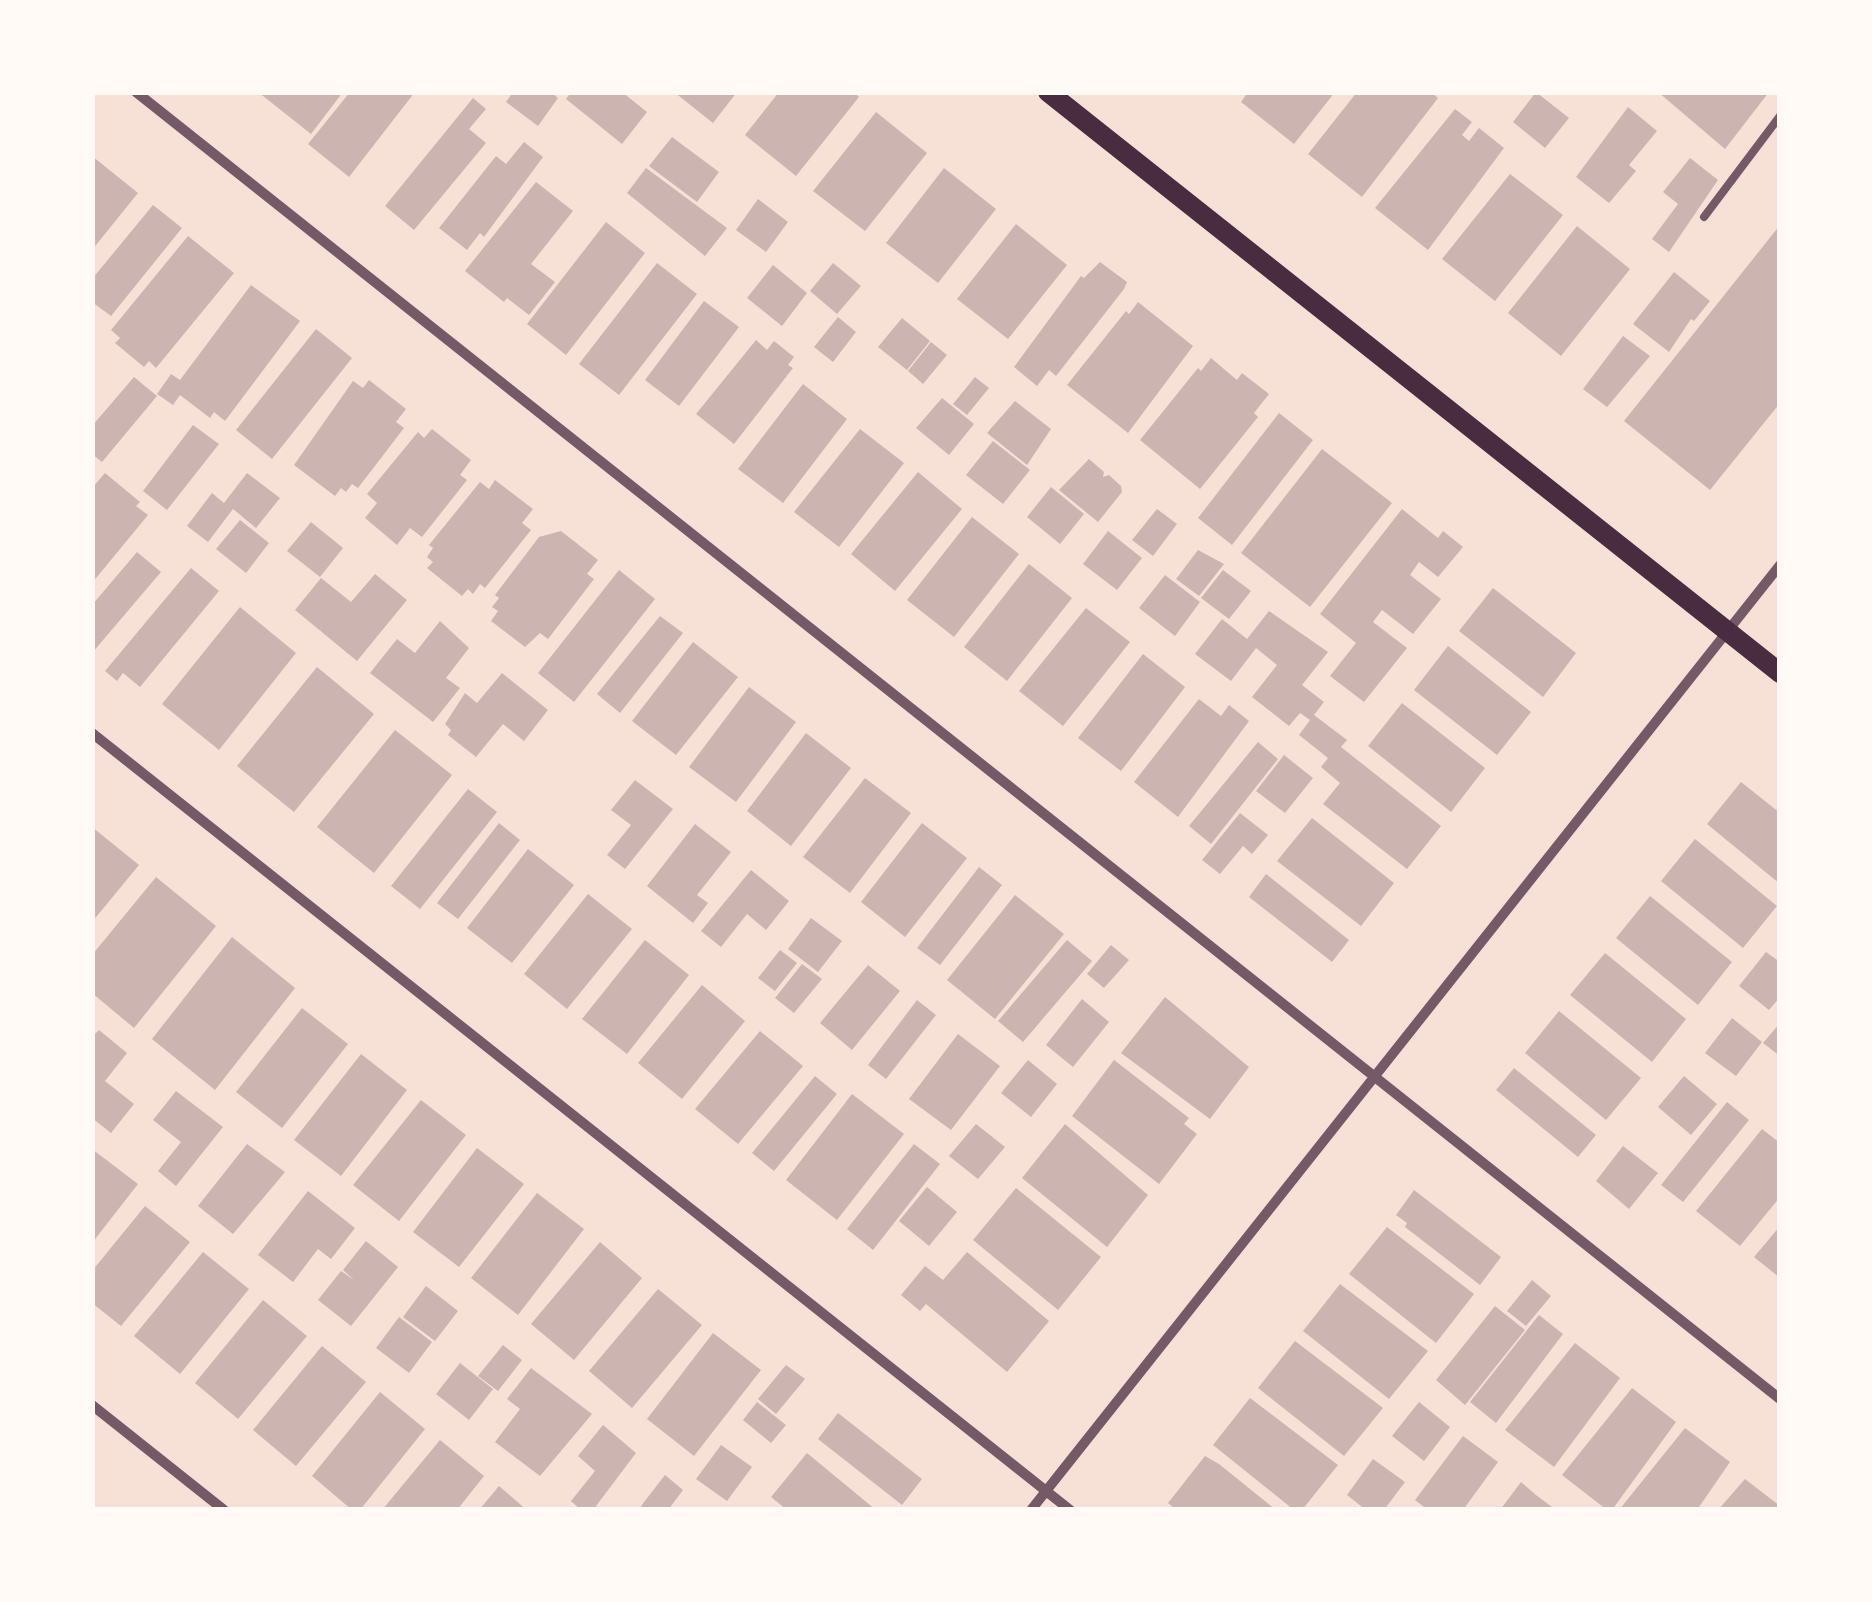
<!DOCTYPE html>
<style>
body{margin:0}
#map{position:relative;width:1872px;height:1602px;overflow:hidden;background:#f7e1d7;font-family:Signika,sans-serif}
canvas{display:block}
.frame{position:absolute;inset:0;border:95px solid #fffaf5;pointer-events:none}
</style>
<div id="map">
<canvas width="1872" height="1602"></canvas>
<div class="frame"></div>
</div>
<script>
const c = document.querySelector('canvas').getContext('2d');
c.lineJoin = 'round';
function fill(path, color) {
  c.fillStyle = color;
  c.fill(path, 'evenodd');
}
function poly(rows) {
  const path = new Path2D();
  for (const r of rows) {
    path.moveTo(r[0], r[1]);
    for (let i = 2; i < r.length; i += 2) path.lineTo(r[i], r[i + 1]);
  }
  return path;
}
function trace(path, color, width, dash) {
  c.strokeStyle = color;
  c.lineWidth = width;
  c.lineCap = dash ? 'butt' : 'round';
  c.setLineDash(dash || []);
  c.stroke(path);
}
fill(poly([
 [258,92,343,92,311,134],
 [350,92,415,92,349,177,308,144],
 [513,92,551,92,558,98,538,126,506,102],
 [571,92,622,92,647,112,622,144,566,99],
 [674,92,737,92,713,123],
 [779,92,854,92,859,97,796,176,745,135],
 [1248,92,1335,92,1294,144,1241,102],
 [1357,92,1431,92,1438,98,1362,197,1308,154],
 [1536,92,1569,118,1545,148,1513,122],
 [1658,92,1769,92,1725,149],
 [473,98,486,109,469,129,486,143,414,230,385,206],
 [1628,107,1657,131,1629,165,1636,171,1609,203,1576,177],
 [1455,109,1472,122,1462,135,1469,141,1479,128,1504,148,1428,250,1375,208],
 [876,112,927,153,865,231,813,191],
 [672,137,719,172,697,202,649,166],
 [524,142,543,157,484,237,480,233,467,250,439,228,496,156,506,164],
 [92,156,138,193,92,250],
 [1690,158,1718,180,1669,252,1652,239,1678,204,1663,192],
 [646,168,727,228,705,256,627,193],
 [944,168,996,209,938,283,886,243],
 [1510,174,1563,215,1495,301,1442,259],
 [536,182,573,211,531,264,555,282,529,315,507,298,504,302,465,271],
 [758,199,788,222,766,252,736,230],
 [153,205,182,228,111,316,92,302,92,279],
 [606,222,645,253,566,355,527,324],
 [1016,224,1067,265,1008,339,957,299],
 [1780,225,1780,403,1710,490,1624,421],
 [1577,226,1630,269,1561,356,1508,313],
 [188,236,234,273,156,368,149,361,144,367,115,343,120,338,111,330],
 [1100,262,1127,282,1124,289,1056,376,1049,370,1037,386,1014,367,1081,276,1084,278],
 [657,263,697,294,619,395,579,364],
 [833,263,861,286,837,314,810,291],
 [773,265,807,293,782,326,747,298],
 [1674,272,1710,301,1694,321,1691,319,1669,352,1633,324],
 [251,285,300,321,225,421,214,412,210,418,180,395,173,405,157,394,171,374,180,380],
 [704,301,739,327,679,406,645,380],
 [1138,302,1193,346,1128,433,1067,385,1126,311,1129,314],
 [838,317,856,332,833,362,814,347],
 [902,318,930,341,907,370,878,347],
 [316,329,352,358,272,459,236,430],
 [1623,336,1650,356,1607,407,1583,389],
 [756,340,767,350,774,341,794,357,788,365,793,368,734,444,696,414],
 [931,342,947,355,923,384,908,371],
 [1211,358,1237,380,1242,373,1269,394,1254,413,1258,417,1200,489,1140,440,1198,368,1201,371],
 [134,377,157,396,102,462,92,454,92,426],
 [975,377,989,388,967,415,953,404],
 [369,380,406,409,396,422,404,428,358,488,352,484,346,492,341,488,335,496,294,465,353,381,363,388],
 [803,384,847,419,783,503,738,469],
 [942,398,974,424,949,455,916,428],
 [1015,401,1051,429,1027,465,987,433],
 [1279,413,1313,440,1232,545,1198,518],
 [193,425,219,444,167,510,143,491],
 [432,429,471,460,460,475,467,480,422,537,410,528,397,545,365,518,377,503,367,494,418,432,424,438],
 [860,429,904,463,839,547,794,512],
 [993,441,1030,470,1003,504,966,475],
 [1322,449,1392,503,1310,607,1241,553],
 [1089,459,1104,472,1103,477,1109,475,1121,486,1122,492,1098,522,1059,490],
 [918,472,962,509,895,591,851,554],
 [105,473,140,502,136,506,148,515,92,583,92,488],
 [247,473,280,498,256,528,233,509,208,542,187,526,212,493,224,503],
 [495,480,533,509,522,523,531,530,485,588,480,584,473,594,468,589,462,596,427,568,433,562,427,557,433,548,429,545,480,482,489,489],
 [1051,487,1084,514,1060,544,1027,517],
 [1157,509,1177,524,1153,556,1132,540],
 [1402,509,1438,538,1443,531,1463,547,1438,577,1419,562,1410,575,1441,599,1413,634,1382,610,1373,622,1407,648,1364,702,1330,676,1356,643,1320,614],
 [972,517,1019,554,954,637,907,600],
 [240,520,269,543,246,573,216,549],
 [311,522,343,548,320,577,287,551],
 [561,531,598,560,587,574,594,579,548,639,540,633,525,647,491,621,498,611,492,607,499,598,495,595,539,537],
 [1108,531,1142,558,1117,590,1083,564],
 [1198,550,1224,564,1199,596,1176,579],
 [137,552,161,572,92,653,92,605],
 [1029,564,1072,598,1007,681,964,647],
 [191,568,219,591,140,687,123,673,117,681,105,671],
 [619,570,655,599,574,702,538,673],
 [1223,570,1251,591,1229,619,1201,598],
 [375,574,407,600,357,661,295,610,321,578,351,602],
 [1165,575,1200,602,1175,636,1139,608],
 [1493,588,1576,653,1543,697,1459,631],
 [240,607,296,653,219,750,162,704],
 [1086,608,1130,642,1063,726,1019,691],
 [1269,611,1328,652,1302,685,1324,702,1314,715,1347,740,1341,747,1441,826,1407,869,1323,804,1340,783,1321,767,1328,758,1299,735,1310,720,1300,713,1289,726,1252,697,1277,665,1256,648,1231,681,1195,654,1222,619,1247,639],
 [660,616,683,633,620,713,597,694],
 [440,621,469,648,446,678,460,688,433,722,370,673,397,639,415,653],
 [693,642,738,677,676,755,632,721],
 [1448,646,1531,712,1497,755,1414,690],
 [1143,654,1185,687,1121,771,1078,738],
 [317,667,374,714,294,812,237,766],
 [502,673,548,710,524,741,503,724,476,757,448,735,451,730,445,724,465,693,477,703],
 [749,687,796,722,736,802,689,767],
 [1199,699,1221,716,1229,705,1249,721,1178,817,1134,782],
 [1402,703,1485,768,1451,812,1368,746],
 [395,730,452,775,374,873,317,827],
 [806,733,851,768,791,846,747,811],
 [1258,742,1278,759,1211,844,1189,826],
 [1284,755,1313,778,1285,813,1256,791],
 [865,778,911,813,850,893,803,857],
 [635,780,673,809,625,869,607,855,631,825,611,810],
 [1741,782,1780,813,1780,884,1707,824],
 [468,789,497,812,420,909,391,886],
 [1240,813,1268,835,1252,854,1243,846,1220,874,1202,860],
 [1312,818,1394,883,1361,926,1277,861],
 [499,823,520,840,458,919,437,903],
 [922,823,967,858,905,937,861,902],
 [695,824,731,852,697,895,708,903,693,923,647,886],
 [92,827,139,865,92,922],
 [1695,839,1777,906,1743,948,1661,881],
 [528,849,574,885,512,963,467,928],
 [979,867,1002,885,940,965,917,948],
 [751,870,789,901,766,930,747,914,721,947,701,931],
 [1266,874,1349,940,1332,962,1249,897],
 [156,877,216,926,134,1028,92,993,92,955],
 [588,894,632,929,567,1009,524,974],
 [1015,895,1064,934,995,1019,947,980],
 [1650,896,1732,962,1698,1005,1616,938],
 [811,918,842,941,818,972,788,949],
 [232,937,295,988,215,1090,152,1039],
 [645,940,689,975,627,1054,582,1019],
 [1067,940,1092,961,1023,1042,998,1021],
 [1111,945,1129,960,1104,988,1087,974],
 [780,950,797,963,775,991,758,978],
 [1766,952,1780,962,1780,997,1769,1010,1739,986],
 [1605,953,1686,1019,1652,1062,1570,995],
 [802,964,822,979,794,1013,775,998],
 [868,965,900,991,852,1050,820,1023],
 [702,985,745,1021,682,1099,638,1063],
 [1165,997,1249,1067,1210,1119,1121,1053],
 [1082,999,1109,1022,1073,1067,1046,1045],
 [917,1000,936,1015,886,1079,868,1065],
 [302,1008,348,1044,282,1128,236,1092],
 [1559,1011,1641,1078,1606,1120,1525,1053],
 [1732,1018,1762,1042,1736,1076,1705,1053],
 [1780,1023,1780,1056,1763,1043],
 [99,1030,127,1053,105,1081,134,1104,111,1133,92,1118,92,1037],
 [760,1031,803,1066,738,1144,695,1109],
 [958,1034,1000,1066,951,1130,909,1099],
 [361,1054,407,1090,341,1176,294,1140],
 [1028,1060,1057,1084,1031,1117,1001,1093],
 [1114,1060,1189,1118,1184,1124,1197,1134,1159,1184,1072,1116],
 [1514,1068,1596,1135,1578,1157,1496,1090],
 [815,1076,837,1094,774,1171,752,1153],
 [1684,1076,1717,1104,1691,1135,1658,1107],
 [176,1091,223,1127,176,1186,158,1171,181,1142,153,1120],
 [852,1094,904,1134,837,1220,786,1180],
 [421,1100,466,1135,399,1221,353,1185],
 [1727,1102,1749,1120,1683,1202,1661,1185],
 [976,1124,1005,1147,978,1179,949,1156],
 [1065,1124,1148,1195,1107,1247,1022,1178],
 [1762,1129,1780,1143,1780,1197,1740,1246,1696,1211],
 [247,1144,285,1172,233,1234,198,1206],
 [914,1144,940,1164,873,1250,847,1229],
 [1623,1146,1658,1173,1629,1209,1596,1181],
 [477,1148,524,1184,459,1267,413,1232],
 [92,1149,138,1184,92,1243],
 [927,1187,957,1212,929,1246,899,1221],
 [1016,1188,1101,1257,1058,1310,973,1240],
 [1414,1190,1501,1257,1480,1285,1405,1227,1407,1223,1396,1215],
 [308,1191,355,1228,331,1259,318,1249,293,1282,258,1255],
 [537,1193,584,1229,518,1315,471,1278],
 [145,1206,190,1242,121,1326,92,1303,92,1271],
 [1780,1226,1780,1278,1754,1257],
 [1387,1227,1474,1294,1436,1343,1349,1274],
 [366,1241,398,1267,351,1326,318,1300,341,1271,354,1280,343,1270],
 [600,1242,642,1278,574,1360,531,1324],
 [203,1252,249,1289,180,1374,134,1336],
 [967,1252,1049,1321,1007,1372,926,1304,920,1311,901,1295,925,1266,943,1280],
 [1532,1280,1551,1296,1526,1326,1507,1311],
 [1340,1284,1428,1351,1389,1399,1303,1331],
 [426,1286,458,1311,435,1341,403,1317],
 [658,1289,702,1325,632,1408,589,1371],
 [263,1300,307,1336,238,1419,195,1383],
 [1495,1306,1525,1330,1465,1405,1436,1380],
 [1539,1315,1563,1334,1496,1423,1470,1402],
 [399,1317,432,1342,409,1373,376,1348],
 [713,1333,761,1370,694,1456,647,1419],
 [1295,1341,1383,1408,1344,1456,1258,1388],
 [1575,1343,1620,1378,1554,1467,1505,1430],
 [503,1345,522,1360,498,1391,478,1376],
 [322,1346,366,1382,296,1466,253,1430],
 [460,1363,493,1389,469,1420,436,1394],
 [786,1365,805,1379,776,1414,758,1399],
 [531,1368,592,1414,540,1476,495,1442,520,1409,507,1399],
 [1632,1388,1676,1422,1612,1510,1607,1510,1562,1475],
 [380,1392,425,1429,360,1510,352,1510,312,1476],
 [1250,1398,1338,1465,1302,1510,1294,1510,1213,1445],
 [757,1402,786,1425,771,1443,743,1420],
 [1419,1402,1450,1427,1424,1461,1392,1436],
 [838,1413,922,1479,902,1505,818,1439],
 [603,1425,636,1453,593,1510,581,1510,571,1501,595,1471,578,1456],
 [1685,1428,1730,1462,1697,1510,1619,1510],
 [1463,1436,1498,1462,1463,1510,1428,1510,1415,1500],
 [440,1440,484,1476,457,1510,382,1510],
 [721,1445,752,1467,727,1501,696,1479],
 [807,1453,876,1510,787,1510,771,1497],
 [1205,1456,1219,1464,1276,1510,1176,1510,1168,1503],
 [1373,1459,1405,1482,1384,1510,1366,1510,1347,1495],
 [665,1475,683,1490,668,1510,645,1510,641,1506],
 [1745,1479,1780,1506,1780,1510,1718,1510],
 [1521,1482,1536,1495,1556,1510,1500,1510],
 [499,1486,520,1504,526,1510,479,1510]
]), '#ccb4b1');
trace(poly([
 [1704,217,1780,116]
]), '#755966', 8);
trace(poly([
 [136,92,1780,1399],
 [92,733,1070,1510],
 [92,1405,224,1510],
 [1031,1510,1780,565]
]), '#755966', 10);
trace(poly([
 [1048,92,1780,673]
]), '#4a2c40', 20);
</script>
